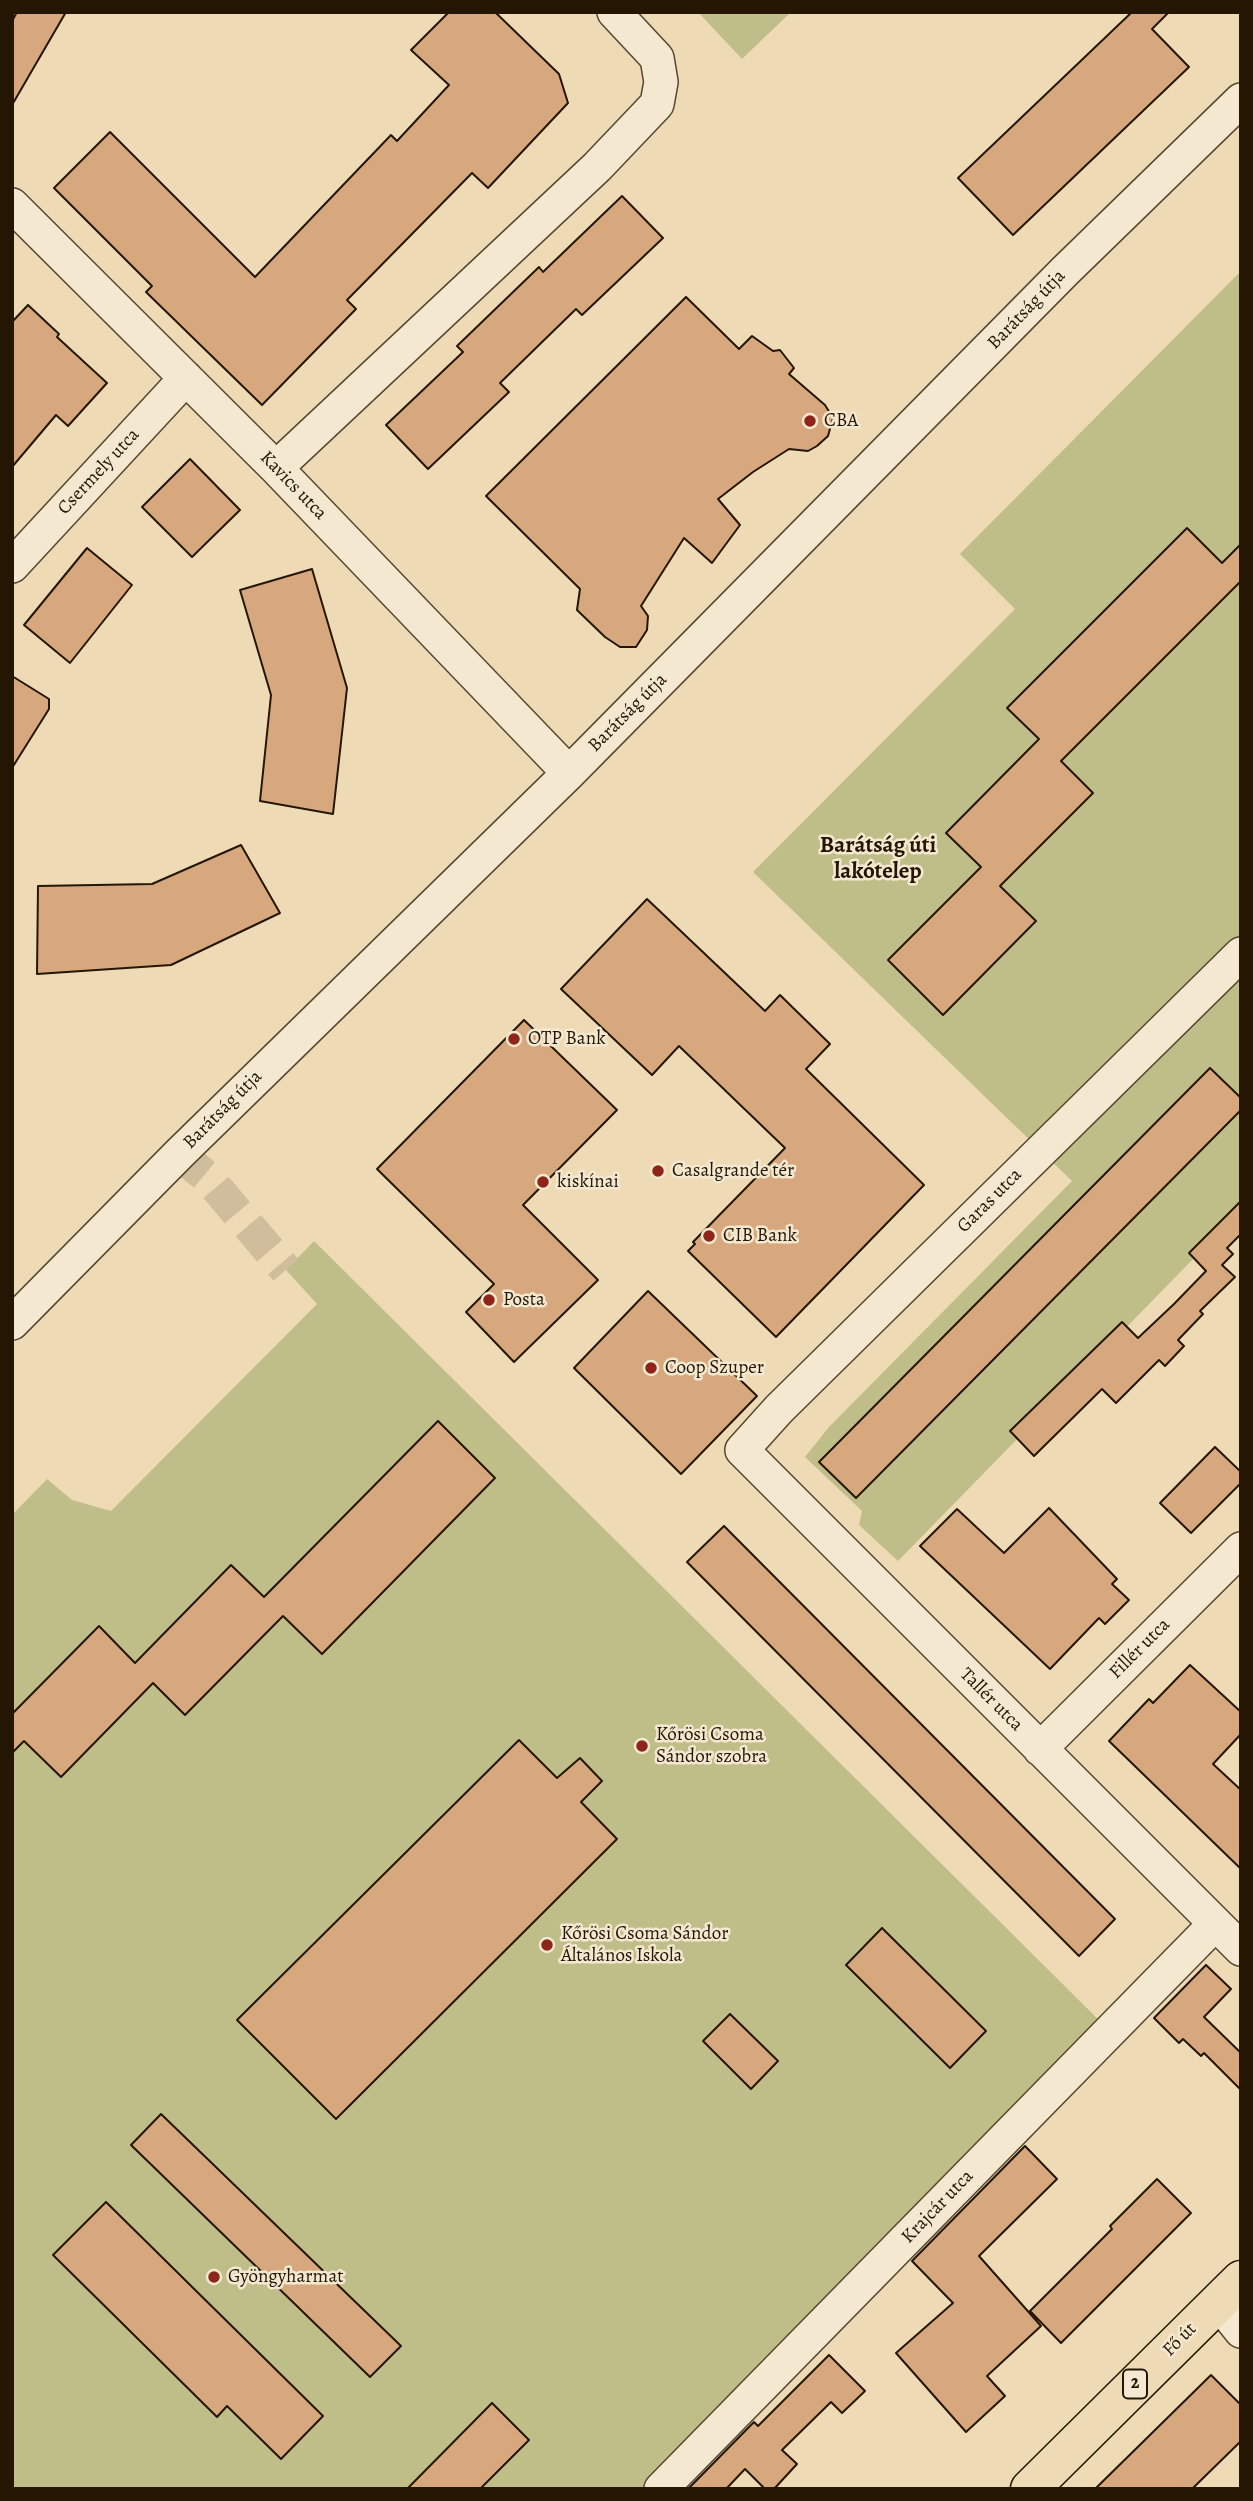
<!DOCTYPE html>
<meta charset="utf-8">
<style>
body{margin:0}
#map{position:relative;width:1253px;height:2501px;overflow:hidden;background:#eedbb6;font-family:Alegreya,serif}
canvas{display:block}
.frame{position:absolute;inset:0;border:14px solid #241603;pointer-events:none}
</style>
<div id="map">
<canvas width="1253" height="2501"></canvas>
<div class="frame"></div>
</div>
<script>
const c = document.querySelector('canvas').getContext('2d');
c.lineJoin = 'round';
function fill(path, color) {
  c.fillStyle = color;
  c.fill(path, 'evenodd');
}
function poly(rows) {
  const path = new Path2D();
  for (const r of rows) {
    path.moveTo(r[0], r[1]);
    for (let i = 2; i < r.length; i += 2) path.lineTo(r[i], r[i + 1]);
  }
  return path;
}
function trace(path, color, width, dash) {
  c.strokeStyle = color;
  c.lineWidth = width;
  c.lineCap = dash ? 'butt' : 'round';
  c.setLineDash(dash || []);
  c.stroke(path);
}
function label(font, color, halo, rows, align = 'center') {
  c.font = font + ' Alegreya,serif';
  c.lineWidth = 5;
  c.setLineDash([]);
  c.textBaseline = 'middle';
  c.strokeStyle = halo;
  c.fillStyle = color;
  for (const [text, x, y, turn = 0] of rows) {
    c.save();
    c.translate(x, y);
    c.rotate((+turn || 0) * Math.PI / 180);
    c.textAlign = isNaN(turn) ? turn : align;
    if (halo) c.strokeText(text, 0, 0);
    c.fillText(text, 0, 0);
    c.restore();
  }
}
fill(poly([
 [698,12,791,12,742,59],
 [1241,271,1241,1210,898,1561,859,1525,862,1511,805,1457,829,1427,1072,1181,753,872,1015,609,960,554],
 [314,1241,1110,2031,661,2489,12,2489,12,1515,47,1479,72,1500,111,1511,317,1304,286,1270]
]), '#c0be88');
const building = poly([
 [17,12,66,12,12,105,12,21,17,12],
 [449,12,495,12,559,74,568,103,488,188,472,173,347,300,356,309,262,405,146,292,152,286,54,188,110,132,255,277,391,135,397,141,449,85,411,50,449,12],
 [1132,12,1169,12,1152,29,1189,67,1013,235,958,178,1132,12],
 [622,196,663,238,582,315,576,309,500,383,509,392,428,469,386,425,463,352,457,346,539,267,543,272,622,196],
 [686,297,739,349,752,336,773,351,780,350,794,368,789,374,825,405,833,418,828,436,817,446,808,451,789,449,753,472,718,499,740,525,712,563,684,538,641,606,648,616,647,630,636,647,620,647,605,637,577,610,580,589,486,496,686,297],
 [28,305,59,334,57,337,107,383,68,426,56,415,12,467,12,322,28,305],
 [190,459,240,510,192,557,142,507,190,459],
 [1187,528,1222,563,1241,544,1241,581,1061,761,1093,793,1000,886,1036,921,943,1015,888,960,981,867,946,833,1039,739,1007,708,1187,528],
 [87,548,132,585,70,663,24,625,87,548],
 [312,569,347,688,333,814,260,801,271,695,240,590,312,569],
 [12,676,49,699,49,709,12,768,12,676],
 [241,845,280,913,171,965,37,974,38,886,152,884,241,845],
 [647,899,765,1011,780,995,830,1044,806,1069,924,1185,776,1337,688,1251,695,1244,693,1242,785,1148,679,1046,652,1075,561,989,647,899],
 [524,1020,617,1110,523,1205,598,1280,514,1362,466,1312,494,1284,377,1169,524,1020],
 [1210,1068,1241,1098,1241,1110,856,1498,819,1462,1210,1068],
 [1241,1201,1241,1234,1227,1248,1233,1254,1222,1265,1235,1277,1200,1311,1203,1314,1178,1340,1184,1346,1165,1366,1159,1360,1116,1403,1102,1389,1034,1456,1010,1431,1122,1322,1138,1338,1174,1304,1206,1271,1189,1253,1241,1201],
 [648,1291,757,1396,681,1474,574,1368,648,1291],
 [438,1421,495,1478,322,1654,283,1616,185,1715,153,1683,61,1777,24,1741,12,1753,12,1714,99,1626,135,1663,231,1565,264,1597,438,1421],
 [1215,1447,1241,1472,1241,1483,1191,1533,1160,1503,1215,1447],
 [1049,1508,1117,1579,1112,1584,1129,1600,1105,1624,1099,1618,1050,1669,920,1546,957,1509,1004,1553,1049,1508],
 [724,1526,1115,1919,1079,1956,687,1562,724,1526],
 [1190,1665,1241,1712,1241,1734,1213,1764,1241,1790,1241,1869,1109,1741,1149,1699,1153,1703,1190,1665],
 [519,1740,557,1778,580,1758,602,1781,581,1802,617,1839,336,2119,237,2020,519,1740],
 [882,1928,986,2031,950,2068,846,1965,882,1928],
 [1206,1965,1231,1989,1204,2017,1241,2053,1241,2090,1204,2053,1201,2056,1183,2039,1179,2043,1154,2018,1206,1965],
 [730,2014,778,2061,751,2089,703,2041,730,2014],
 [161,2114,401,2346,370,2377,131,2145,161,2114],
 [1025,2146,1057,2179,979,2256,1041,2326,987,2376,1005,2396,966,2432,896,2353,953,2303,912,2261,1025,2146],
 [1157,2179,1191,2213,1061,2343,1030,2311,1112,2229,1110,2226,1157,2179],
 [106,2202,323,2416,281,2459,227,2406,217,2417,53,2255,106,2202],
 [829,2355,865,2391,842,2413,831,2402,782,2450,797,2464,774,2489,765,2489,745,2469,726,2489,688,2489,754,2422,758,2426,829,2355],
 [1211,2375,1241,2405,1241,2441,1192,2489,1095,2489,1211,2375],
 [492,2403,529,2440,480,2489,407,2489,492,2403]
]);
fill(building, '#d7a87e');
trace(building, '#241603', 2);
trace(poly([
 [179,1154,208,1178,286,1270]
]), '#d0bd9b', 33, [33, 17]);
const minor = poly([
 [12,205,276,468,569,773],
 [276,468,597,167,657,104,661,82,657,58,614,12],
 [12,566,186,378],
 [1241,954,779,1409,742,1450,1241,1949],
 [12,1323,179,1154,569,773,1065,271,1241,100],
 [1040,1749,1241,1549],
 [1218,2302,1241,2331],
 [661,2489,1215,1924]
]);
const primary = poly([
 [1030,2489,1241,2280]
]);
trace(minor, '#564730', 36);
trace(primary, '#241603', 41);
trace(minor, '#f4e8d0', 33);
trace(primary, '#eedbb6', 38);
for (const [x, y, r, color] of [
 [810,421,7,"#8f2418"],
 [514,1039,7,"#8f2418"],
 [658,1171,7,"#8f2418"],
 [543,1182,7,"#8f2418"],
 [709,1236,7,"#8f2418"],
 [489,1300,7,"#8f2418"],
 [651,1368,7,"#8f2418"],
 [642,1746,7,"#8f2418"],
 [547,1945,7,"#8f2418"],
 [214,2277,7,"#8f2418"]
]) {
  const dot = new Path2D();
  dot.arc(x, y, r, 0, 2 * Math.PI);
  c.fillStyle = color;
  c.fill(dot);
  trace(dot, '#f4e8d0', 2.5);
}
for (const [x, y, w] of [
 [1135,2384,24]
]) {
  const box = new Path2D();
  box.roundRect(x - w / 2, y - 14.5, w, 29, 5);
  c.fillStyle = '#f4e8d0';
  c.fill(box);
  trace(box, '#241603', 2);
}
label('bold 18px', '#241603', null, [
 ["2",1135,2384]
]);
label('19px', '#241603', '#f4e8d0', [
 ["Barátság útja",1027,310,-46],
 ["Csermely utca",99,472,-47],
 ["Kavics utca",293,486,46],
 ["Barátság útja",628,713,-45],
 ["Barátság útja",223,1110,-45],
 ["Garas utca",990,1201,-45],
 ["Fillér utca",1140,1649,-45],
 ["Tallér utca",991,1700,45],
 ["Krajcár utca",938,2207,-46],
 ["Fő út",1180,2340,-45]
]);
label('19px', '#241603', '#f4e8d0', [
 ["CBA",824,421],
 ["OTP Bank",528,1039],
 ["Casalgrande tér",672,1171],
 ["kiskínai",557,1182],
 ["CIB Bank",723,1236],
 ["Posta",503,1300],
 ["Coop Szuper",665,1368],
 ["Kőrösi Csoma",656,1735],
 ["Sándor szobra",656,1757],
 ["Kőrösi Csoma Sándor",561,1934],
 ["Általános Iskola",561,1956],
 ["Gyöngyharmat",228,2277]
], 'left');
label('bold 23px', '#241603', '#f4e8d0', [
 ["Barátság úti",878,846],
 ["lakótelep",878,872]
]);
</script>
